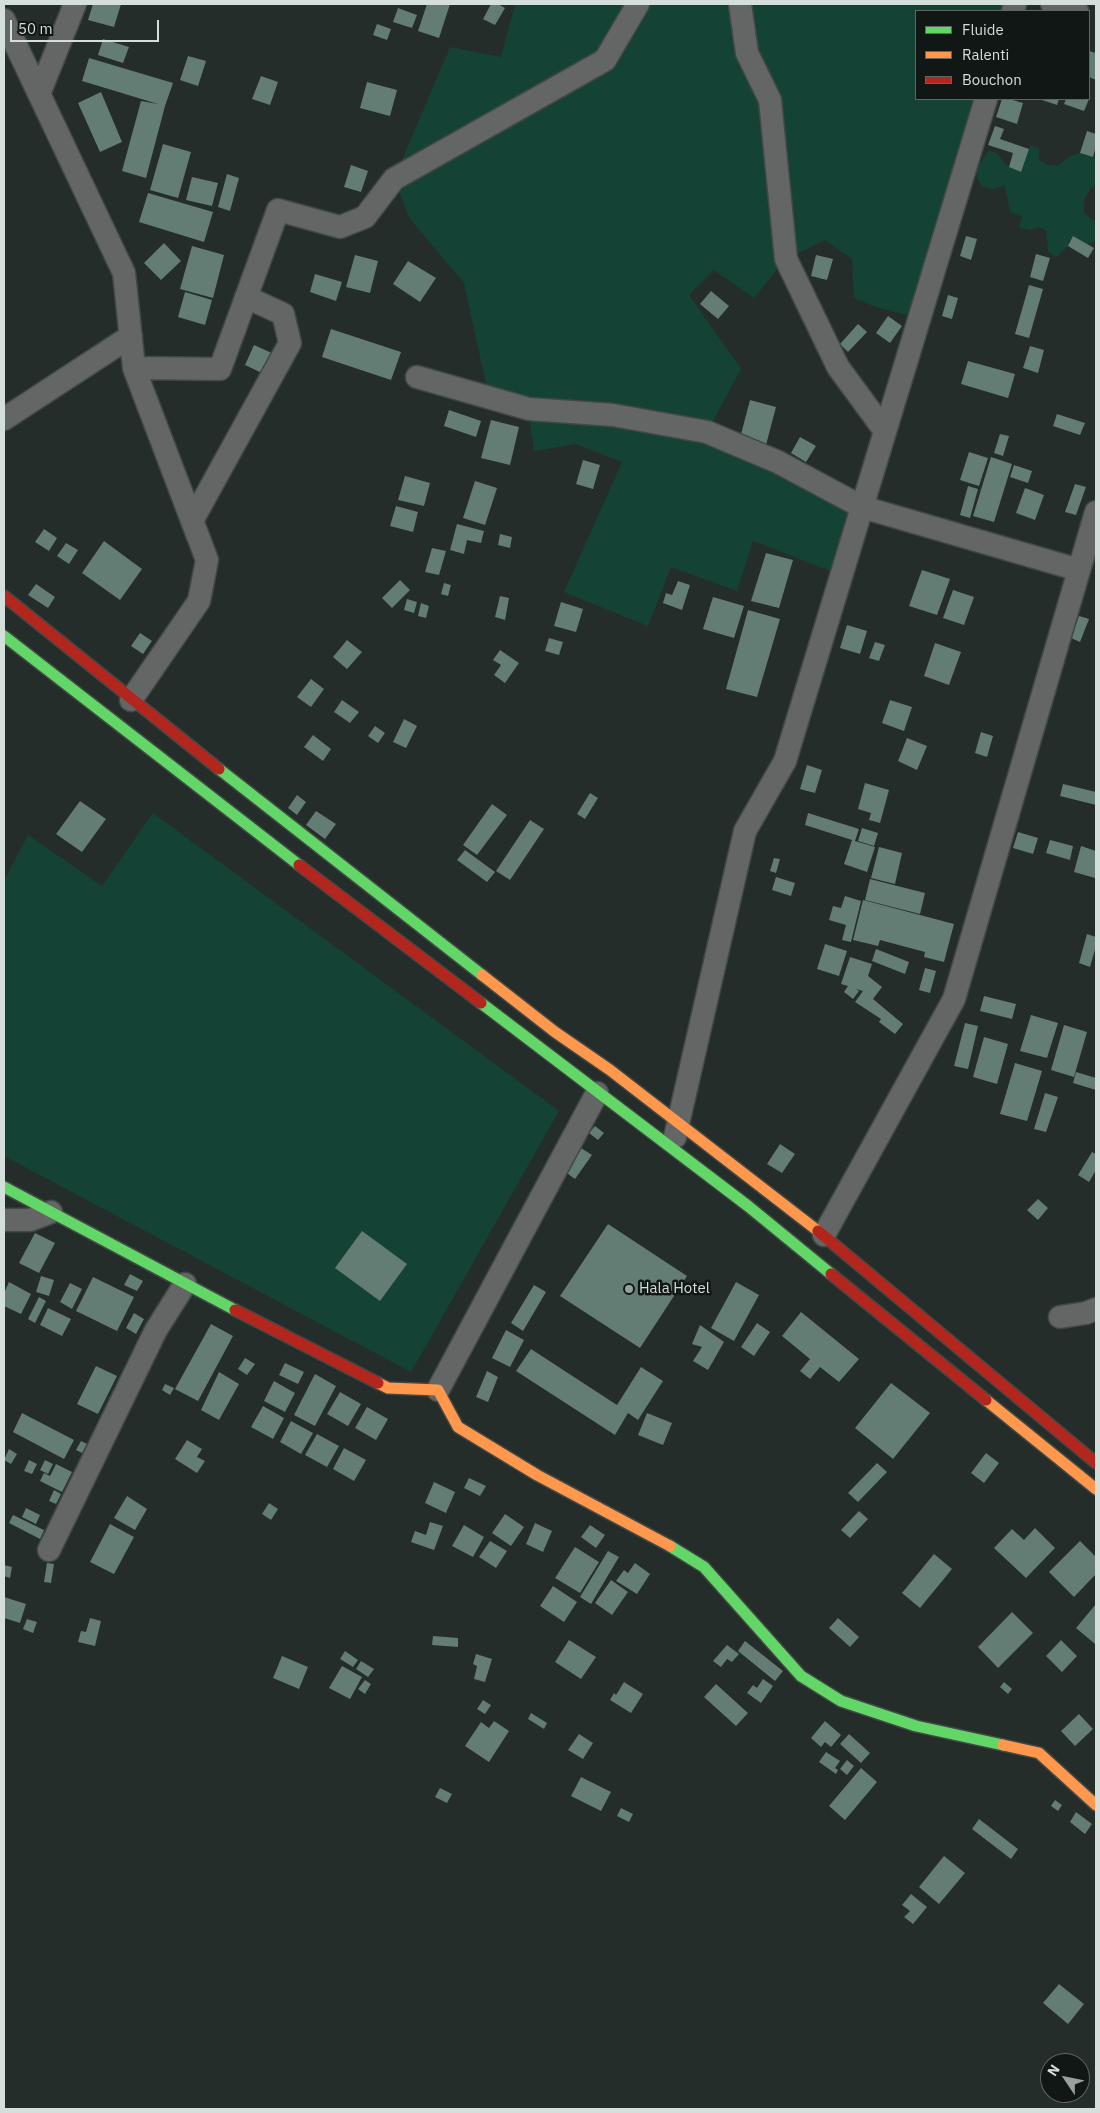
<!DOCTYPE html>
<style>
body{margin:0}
#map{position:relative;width:1100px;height:2113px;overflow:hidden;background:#242d2a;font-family:"IBM Plex Sans",sans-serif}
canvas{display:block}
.frame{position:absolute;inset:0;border:5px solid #d4deda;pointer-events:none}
.legend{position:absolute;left:915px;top:10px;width:175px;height:90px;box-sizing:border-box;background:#101714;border:1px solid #5e6763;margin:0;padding:6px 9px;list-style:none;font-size:15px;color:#d4deda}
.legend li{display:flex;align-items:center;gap:10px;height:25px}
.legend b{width:25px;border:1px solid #5e6763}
.north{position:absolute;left:1040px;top:2053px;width:50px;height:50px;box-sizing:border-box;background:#101714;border:1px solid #5e6763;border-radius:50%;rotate:304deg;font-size:14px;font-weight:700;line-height:20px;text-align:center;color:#d4deda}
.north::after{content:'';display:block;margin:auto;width:18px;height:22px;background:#96a09c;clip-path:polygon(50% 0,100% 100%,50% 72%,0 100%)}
.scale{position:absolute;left:10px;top:20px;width:149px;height:22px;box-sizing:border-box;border:2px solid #d4deda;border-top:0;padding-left:6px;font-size:15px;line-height:18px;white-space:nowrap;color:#d4deda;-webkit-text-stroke:4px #101714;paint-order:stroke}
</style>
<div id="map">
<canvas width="1100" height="2113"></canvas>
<div class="frame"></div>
<ul class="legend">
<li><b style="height:6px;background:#63d668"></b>Fluide</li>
<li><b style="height:6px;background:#ff974d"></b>Ralenti</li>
<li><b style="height:6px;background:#b3261e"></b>Bouchon</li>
</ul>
<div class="north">N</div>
<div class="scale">50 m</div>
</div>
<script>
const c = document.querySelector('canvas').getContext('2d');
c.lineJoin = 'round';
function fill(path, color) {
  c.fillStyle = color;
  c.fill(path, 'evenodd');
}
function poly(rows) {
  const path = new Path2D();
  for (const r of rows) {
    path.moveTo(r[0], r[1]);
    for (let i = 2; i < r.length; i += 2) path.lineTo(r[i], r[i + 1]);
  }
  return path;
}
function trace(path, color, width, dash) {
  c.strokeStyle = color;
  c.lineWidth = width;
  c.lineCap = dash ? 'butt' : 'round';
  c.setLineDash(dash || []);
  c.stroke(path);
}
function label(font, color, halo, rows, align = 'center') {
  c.font = font + ' "IBM Plex Sans",sans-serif';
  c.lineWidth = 5;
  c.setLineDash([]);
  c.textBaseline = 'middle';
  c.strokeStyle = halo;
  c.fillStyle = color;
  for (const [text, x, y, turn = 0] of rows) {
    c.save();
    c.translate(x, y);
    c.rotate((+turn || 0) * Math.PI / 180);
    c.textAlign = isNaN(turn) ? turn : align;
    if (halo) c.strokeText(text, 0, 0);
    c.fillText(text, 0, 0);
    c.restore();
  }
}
fill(poly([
 [515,4,1015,4,1013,11,916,11,916,99,986,99,919,318,876,307,854,298,852,259,825,240,786,259,754,298,714,270,689,295,741,369,707,432,862,507,841,575,753,541,737,591,671,567,648,626,564,592,622,462,576,444,534,451,528,409,489,398,464,283,410,219,394,179,450,47,501,57],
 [1031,145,1039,149,1039,160,1049,165,1058,166,1070,156,1080,153,1096,158,1096,185,1091,188,1084,199,1084,213,1096,222,1096,241,1086,244,1073,236,1068,246,1056,257,1048,251,1046,230,1039,227,1032,230,1019,228,1022,216,1010,212,1005,185,994,189,983,187,977,178,977,168,989,150,998,154,1006,165,1020,171],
 [153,813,559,1111,411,1372,4,1156,4,881,28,835,102,886]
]), '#144335');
fill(poly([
 [93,4,121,4,114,27,88,20],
 [427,4,450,4,439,38,418,31],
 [491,4,498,4,505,8,495,25,483,19],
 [398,8,417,15,412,28,393,22],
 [377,24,391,29,387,40,373,35],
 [103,39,129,47,123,63,98,55],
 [1089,51,1096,53,1096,80,1089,77],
 [188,56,206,61,198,86,180,80],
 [89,58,173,83,165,106,146,178,122,171,141,101,158,104,82,81],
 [261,76,278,82,270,105,252,99],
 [367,82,397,90,390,116,360,108],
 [101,92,122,142,100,152,78,103],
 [1002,99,1009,99,1023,103,1017,124,996,117],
 [1039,99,1059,99,1057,105],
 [1066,99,1089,99,1084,111,1064,104],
 [995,126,1004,129,1000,139,1029,149,1021,172,1009,167,1013,153,988,145],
 [1087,131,1096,134,1096,146,1093,157,1080,153],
 [163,144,191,152,178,198,150,190],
 [351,165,368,171,361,192,344,187],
 [227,174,239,178,230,211,218,207],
 [192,177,218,183,212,206,186,200],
 [148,193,213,212,204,242,139,222],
 [966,236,977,239,971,260,960,256],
 [1073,236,1094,248,1088,258,1068,246],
 [164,243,181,261,161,280,144,263],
 [192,246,224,255,213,298,180,289],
 [1036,254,1050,258,1043,281,1030,277],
 [355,255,378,261,370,293,346,287],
 [816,255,833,259,827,280,811,276],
 [408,261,436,278,420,302,393,284],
 [315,274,342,282,336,301,310,292],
 [1029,285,1043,289,1029,338,1015,334],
 [711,291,729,306,718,319,700,304],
 [185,292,212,300,205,325,178,317],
 [948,295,958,298,952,319,942,316],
 [888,316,902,326,890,343,876,333],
 [858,324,867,332,848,352,840,344],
 [331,329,401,352,391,380,322,357],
 [254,345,274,354,264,374,245,365],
 [1030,346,1044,350,1038,373,1023,368],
 [968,361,1015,374,1008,398,961,384],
 [750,400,776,407,766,445,740,438],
 [449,410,481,421,476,437,444,426],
 [1057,414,1085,423,1080,435,1053,426],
 [491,420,519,427,510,465,481,458],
 [1000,434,1009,436,1003,456,994,453],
 [800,437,816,446,806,462,791,453],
 [969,452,988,458,979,486,960,480],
 [991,457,1012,464,994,522,973,516],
 [583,460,600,465,593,489,576,484],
 [1014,465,1032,471,1028,483,1010,477],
 [405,476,430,483,424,506,398,500],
 [475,481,497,488,485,525,463,518],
 [1075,484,1086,487,1076,515,1065,512],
 [968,486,978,489,970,518,960,515],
 [1025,488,1044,495,1035,520,1016,513],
 [396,506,418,512,413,532,390,526],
 [457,524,484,531,481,543,467,540,464,554,450,550],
 [44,529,57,538,49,551,35,542],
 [500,534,512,537,510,548,498,545],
 [104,541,142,569,120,600,82,573],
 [66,543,78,550,69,564,57,556],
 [432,548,446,551,439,575,425,572],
 [766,553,793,560,779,608,751,601],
 [922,570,950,579,937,615,909,606],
 [400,580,410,590,392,608,382,598],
 [678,581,690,585,682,610,663,603,666,593,672,595],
 [444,583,451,585,448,596,441,594],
 [36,584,55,597,48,608,28,595],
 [953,590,974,597,964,625,943,618],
 [500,596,509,598,505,620,495,617],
 [713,597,744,606,734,638,703,629],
 [407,599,417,602,414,613,404,610],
 [561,602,583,609,576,632,554,626],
 [421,603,429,606,426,618,418,616],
 [748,610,780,619,757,697,726,689],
 [1079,616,1089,619,1080,642,1071,638],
 [847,625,867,631,860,654,840,648],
 [140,633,152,641,143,654,131,646],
 [549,638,563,642,559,655,545,651],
 [347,640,362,652,347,669,333,657],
 [875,642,885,645,879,661,869,658],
 [935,643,961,652,949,685,924,676],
 [500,650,519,663,505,683,494,675,501,665,493,660],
 [311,679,324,689,311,707,297,697],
 [342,700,359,712,350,723,334,712],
 [890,700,912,707,904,731,882,723],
 [404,719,417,726,406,748,393,742],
 [375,726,385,733,378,743,368,736],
 [981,732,993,736,987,757,975,753],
 [313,735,331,749,323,761,304,747],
 [907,738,927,746,917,770,898,761],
 [807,765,822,770,815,793,800,789],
 [865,783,889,790,880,823,869,820,871,813,858,809],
 [1063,784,1096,792,1096,805,1060,796],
 [590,793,598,798,585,819,577,814],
 [297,795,306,802,297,815,288,808],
 [80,801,106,819,82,852,56,834],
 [492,804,507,815,477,855,463,845],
 [316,811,336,824,325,839,306,825],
 [808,813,859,829,855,841,875,847,867,872,844,864,852,840,805,825],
 [530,820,544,829,510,880,496,871],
 [862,828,878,833,874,846,858,841],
 [1018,832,1038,838,1033,854,1013,848],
 [1050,840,1073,846,1070,860,1046,853],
 [1081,846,1096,851,1095,878,1074,872],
 [879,847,902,853,895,884,871,878],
 [465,850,495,872,487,882,457,860],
 [774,858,780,859,776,873,770,871],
 [776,877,795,883,791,896,772,890],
 [870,879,925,893,920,914,865,900],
 [845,896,861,901,851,942,842,940,846,925,829,920,833,906,841,908],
 [863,900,954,924,944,962,924,957,925,952,880,940,878,946,853,940],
 [1087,934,1096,937,1096,946,1090,967,1079,963],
 [825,944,847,951,839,976,817,969],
 [876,949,909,962,905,974,872,961],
 [850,957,872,964,868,976,882,987,873,999,903,1024,895,1034,879,1022,881,1019,855,1002,863,991,856,989,859,991,853,999,844,992,848,986,841,984],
 [925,968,936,971,930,993,919,990],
 [984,996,1016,1004,1012,1019,980,1011],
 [1031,1015,1058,1023,1047,1058,1020,1051],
 [965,1023,978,1026,968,1069,954,1066],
 [1064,1025,1087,1032,1074,1077,1051,1070],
 [984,1037,1008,1044,997,1084,973,1077],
 [1015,1063,1042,1071,1027,1121,1000,1114],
 [1076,1072,1096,1078,1096,1090,1073,1083],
 [1045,1093,1058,1097,1046,1132,1034,1129],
 [595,1126,604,1133,598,1140,589,1133],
 [780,1144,795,1154,782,1173,767,1164],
 [581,1148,592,1155,575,1179,564,1171],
 [1092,1152,1096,1154,1096,1170,1089,1182,1078,1175],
 [1038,1199,1048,1208,1038,1220,1027,1210],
 [608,1224,687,1276,640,1348,560,1296],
 [362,1231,407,1264,380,1301,335,1268],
 [35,1233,55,1243,39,1273,19,1263],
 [130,1274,143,1281,137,1291,124,1285],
 [41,1276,54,1280,49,1296,36,1292],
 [93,1277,134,1297,117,1331,76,1311],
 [9,1282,31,1294,21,1314,4,1306,4,1293],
 [736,1282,759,1295,734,1341,711,1328],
 [70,1283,82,1289,72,1309,60,1302],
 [534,1285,546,1292,523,1331,511,1323],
 [39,1297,46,1301,35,1323,28,1319],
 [48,1308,71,1319,62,1336,40,1325],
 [801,1312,859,1359,839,1382,820,1367,810,1379,800,1371,810,1359,782,1336],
 [134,1313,144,1319,136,1334,126,1328],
 [757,1323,770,1332,754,1356,741,1347],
 [211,1324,233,1336,198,1401,175,1389],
 [700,1325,724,1342,708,1370,693,1361,702,1347,692,1344],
 [506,1330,524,1340,510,1367,492,1358],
 [531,1349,617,1405,641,1367,663,1381,638,1420,628,1413,615,1435,516,1371],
 [245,1358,255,1364,247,1375,238,1369],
 [285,1363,304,1372,298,1384,279,1375],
 [96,1366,117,1376,98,1414,77,1404],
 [487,1371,498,1377,488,1402,476,1397],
 [219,1372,239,1384,219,1420,201,1410],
 [315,1374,336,1386,315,1426,294,1415],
 [274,1381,295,1393,285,1412,264,1401],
 [891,1383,930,1413,893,1459,855,1428],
 [165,1384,174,1388,170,1395,162,1390],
 [340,1392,361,1404,348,1426,327,1414],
 [263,1406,284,1418,273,1439,251,1427],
 [367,1407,388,1419,376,1440,355,1428],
 [22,1413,74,1440,64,1459,13,1432],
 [647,1413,672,1423,663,1445,638,1435],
 [291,1421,313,1433,301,1454,280,1442],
 [317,1434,339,1446,327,1467,305,1455],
 [187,1440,202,1449,197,1457,205,1461,197,1473,175,1459],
 [81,1441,87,1444,82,1453,76,1450],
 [344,1448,366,1460,354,1481,333,1469],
 [9,1449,17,1454,11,1464,4,1460],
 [986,1453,999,1463,984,1483,971,1473],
 [29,1460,37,1464,32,1474,24,1471],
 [45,1460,53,1464,48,1474,40,1470],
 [877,1463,887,1472,858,1502,848,1493],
 [56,1464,72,1472,62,1492,40,1481,44,1473,50,1476],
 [469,1478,486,1486,480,1496,464,1488],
 [434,1482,455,1492,446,1513,425,1503],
 [54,1490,61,1494,56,1504,49,1501],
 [127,1496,147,1509,135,1530,114,1518],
 [269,1503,278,1509,271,1520,262,1514],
 [26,1508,40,1515,36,1524,22,1517],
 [859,1511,868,1519,850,1538,841,1530],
 [505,1514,524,1527,511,1546,492,1533],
 [13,1515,44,1530,40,1539,9,1523],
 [430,1522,443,1526,434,1550,411,1542,415,1531,426,1535],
 [535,1523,552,1531,543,1552,526,1544],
 [110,1524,134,1537,114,1574,90,1562],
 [464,1525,484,1537,473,1557,452,1546],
 [590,1525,605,1535,596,1548,581,1537],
 [1035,1528,1055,1548,1026,1578,994,1548,1012,1529,1024,1540],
 [490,1541,507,1551,496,1568,479,1557],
 [1080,1541,1096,1557,1096,1574,1074,1597,1049,1572],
 [575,1547,599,1562,580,1593,555,1578],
 [608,1551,619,1557,591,1604,580,1597],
 [934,1554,952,1569,920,1608,902,1593],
 [47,1563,54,1564,51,1583,44,1582],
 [635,1563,650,1574,637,1594,616,1581,624,1570,628,1573],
 [4,1565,12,1567,10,1578,4,1576],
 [611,1580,628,1592,612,1615,595,1603],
 [553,1586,577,1602,564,1622,540,1606],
 [4,1597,26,1604,20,1623,4,1618],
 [1096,1604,1096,1642,1095,1644,1076,1628],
 [1012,1612,1033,1633,998,1668,978,1647],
 [90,1618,101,1621,95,1646,78,1642,81,1631,86,1632],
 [838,1618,859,1637,850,1647,829,1628],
 [27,1619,37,1622,33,1633,23,1629],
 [433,1636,458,1638,458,1647,432,1645],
 [569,1640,596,1657,581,1679,555,1662],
 [1061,1640,1077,1656,1062,1672,1046,1656],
 [745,1641,783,1671,775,1681,738,1651],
 [727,1645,739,1654,732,1662,727,1659,721,1667,713,1661],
 [345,1651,358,1660,353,1667,340,1659],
 [476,1654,492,1659,485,1682,474,1679,477,1666,473,1664],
 [282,1656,308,1667,299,1689,273,1678],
 [361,1661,374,1669,368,1677,356,1669],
 [342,1666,362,1677,350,1699,329,1688],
 [763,1679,773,1686,761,1703,747,1693,753,1685,757,1688],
 [365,1680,371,1684,365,1694,358,1689],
 [624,1682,643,1694,631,1713,610,1700,614,1693,616,1695],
 [1004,1682,1012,1689,1008,1694,1000,1687],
 [716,1684,748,1713,736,1726,704,1697],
 [483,1700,491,1705,485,1714,477,1709],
 [531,1713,547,1723,544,1729,528,1719],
 [1079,1714,1093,1729,1075,1746,1061,1731],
 [494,1721,509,1731,489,1762,465,1746,481,1722,489,1728],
 [825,1721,841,1735,831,1747,825,1742,821,1747,811,1738],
 [579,1734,593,1743,583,1759,568,1750],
 [849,1734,870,1753,861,1763,840,1744],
 [826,1752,840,1761,835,1768,838,1770,836,1774,819,1762],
 [847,1760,854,1766,847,1775,840,1769],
 [861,1768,877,1782,845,1820,829,1806],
 [581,1777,611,1792,601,1811,571,1796],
 [440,1788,452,1794,447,1803,435,1797],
 [1055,1800,1062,1805,1058,1811,1051,1806],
 [621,1808,633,1814,629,1822,617,1816],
 [1076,1812,1092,1824,1085,1834,1070,1822],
 [979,1819,1018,1849,1011,1859,972,1829],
 [944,1856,965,1873,939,1904,919,1887],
 [911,1894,927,1907,913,1924,904,1917,910,1911,902,1905],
 [1059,1984,1084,2004,1068,2024,1043,2003]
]), '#637c74');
const street = poly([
 [740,4,747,53,770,100,786,259,838,367,885,431],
 [1052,4,1077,11],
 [1013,11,1015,4],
 [4,20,124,273,134,368,207,560,199,601,131,700],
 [39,94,75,4],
 [134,368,220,369,278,210,340,227,365,217,394,179,605,60,638,4],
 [417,377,529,409,613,415,707,432,778,462,862,507,1079,570],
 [4,419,131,336],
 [192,521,290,343,283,314,246,297],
 [675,1137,745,831,785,761,986,99],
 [4,1220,30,1220,51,1212],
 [824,1235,954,999,1096,512],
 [1060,1317,1086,1313,1096,1309],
 [438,1390,597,1093],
 [49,1550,156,1330,185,1284]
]);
const fast = poly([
 [4,636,299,865],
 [219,769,482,975],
 [481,1003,748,1206,831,1274],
 [4,1187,235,1310],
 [670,1546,704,1567,801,1676,841,1701,916,1726,1003,1745]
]);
const slow = poly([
 [482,975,555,1032,610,1070,818,1231],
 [378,1383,388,1388,438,1390,458,1427,537,1475,670,1546],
 [986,1400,1096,1489],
 [1003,1745,1039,1753,1096,1805]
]);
const jam = poly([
 [4,596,219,769],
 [299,865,481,1003],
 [818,1231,1096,1463],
 [831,1274,986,1400],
 [235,1310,378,1383]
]);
trace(street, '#414845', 25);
trace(fast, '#414845', 14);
trace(slow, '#414845', 14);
trace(jam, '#414845', 14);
trace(street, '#636665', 22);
trace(fast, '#63d668', 11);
trace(slow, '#ff974d', 11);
trace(jam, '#b3261e', 11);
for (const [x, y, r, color] of [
 [629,1289,5,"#96a09c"]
]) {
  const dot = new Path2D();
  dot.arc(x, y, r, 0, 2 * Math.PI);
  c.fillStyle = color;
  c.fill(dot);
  trace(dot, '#101714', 2);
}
label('15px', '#d4deda', '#101714', [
 ["Hala Hotel",639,1289]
], 'left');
</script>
